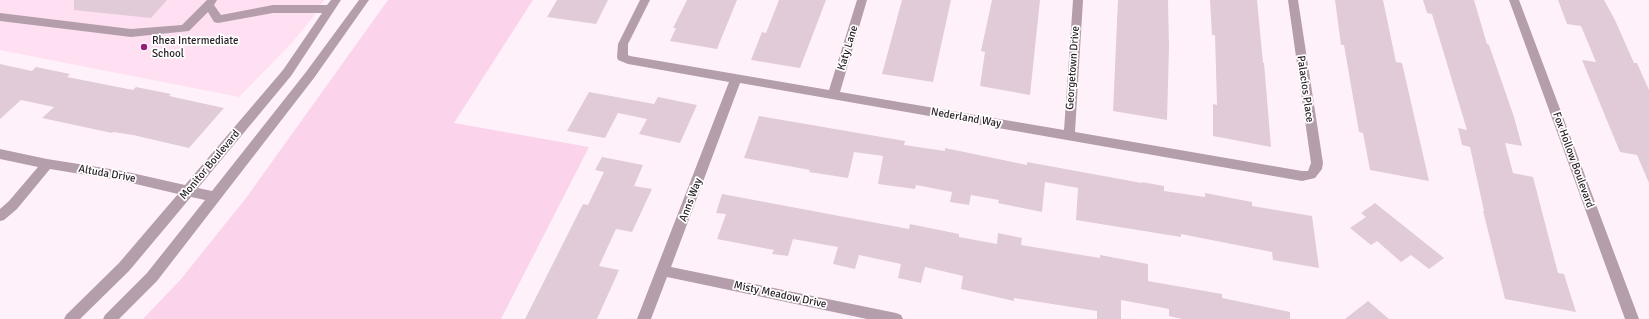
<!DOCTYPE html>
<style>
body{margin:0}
canvas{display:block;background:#fff1f9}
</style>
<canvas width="1649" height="319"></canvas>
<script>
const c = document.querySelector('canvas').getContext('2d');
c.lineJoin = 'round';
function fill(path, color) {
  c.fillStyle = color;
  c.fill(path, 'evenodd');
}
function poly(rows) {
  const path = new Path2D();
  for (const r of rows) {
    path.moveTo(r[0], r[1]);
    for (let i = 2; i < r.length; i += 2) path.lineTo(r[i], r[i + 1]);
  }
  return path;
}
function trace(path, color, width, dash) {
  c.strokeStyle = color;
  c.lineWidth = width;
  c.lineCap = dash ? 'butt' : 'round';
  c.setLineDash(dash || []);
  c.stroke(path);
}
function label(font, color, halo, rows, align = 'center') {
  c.font = font + ' Signika,sans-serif';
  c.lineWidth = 3.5;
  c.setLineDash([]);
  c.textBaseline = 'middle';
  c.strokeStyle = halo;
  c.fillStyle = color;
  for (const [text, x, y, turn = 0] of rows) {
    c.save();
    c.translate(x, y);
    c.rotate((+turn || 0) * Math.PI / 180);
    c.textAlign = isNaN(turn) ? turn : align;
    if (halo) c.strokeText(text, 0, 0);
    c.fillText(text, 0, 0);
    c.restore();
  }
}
fill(poly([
 [0,0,324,0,313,17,291,44,239,97,0,50]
]), '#fee0f2');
fill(poly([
 [388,0,533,0,454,123,589,147,501,319,143,319,181,279,246,198]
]), '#fbd4ec');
fill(poly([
 [74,0,167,0,151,18,74,10],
 [557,0,608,0,596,24,547,17],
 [687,0,737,0,717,49,670,41,676,28,673,28],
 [779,0,826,0,800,68,751,60,762,32,766,33],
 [902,0,951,0,933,82,882,74],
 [992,0,1040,0,1030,95,980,86,985,52,981,51],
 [1118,0,1168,0,1169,47,1167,120,1113,111],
 [1210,0,1257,0,1263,63,1264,63,1271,147,1213,136,1213,104,1217,105,1215,35,1212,35],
 [1335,0,1383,0,1396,62,1402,63,1429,181,1370,170,1363,133,1359,132,1344,45,1341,45],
 [1423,0,1474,0,1487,44,1489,45,1514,117,1522,146,1505,143,1513,173,1533,177,1558,273,1564,274,1576,312,1505,299,1483,211,1484,211,1470,147,1462,145,1458,128,1467,130,1432,14,1427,13],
 [1558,0,1604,0,1615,20,1634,63,1637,63,1649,90,1649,183,1637,155,1620,152,1582,60,1596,62,1581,26,1567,24],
 [0,64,32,71,36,67,70,74,67,77,133,90,136,87,171,94,169,96,224,108,189,148,133,135,113,132,112,133,42,118,54,107,21,100,0,119],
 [589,92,654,104,658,97,697,105,680,143,639,134,647,119,618,113,605,138,567,131],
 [759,116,905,141,904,145,945,151,945,148,1027,165,1027,162,1142,183,1142,182,1164,186,1164,191,1205,197,1205,193,1252,202,1252,206,1312,216,1319,268,1273,260,1272,252,1181,234,1181,237,1076,220,1078,188,1045,182,1042,212,998,203,999,200,971,195,969,205,950,202,952,192,916,185,915,189,878,184,883,156,854,152,848,178,809,172,810,170,744,158],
 [602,157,643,165,634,186,652,189,632,232,616,229,599,266,619,270,597,319,525,319,583,204,588,205,604,172,595,170],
 [722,194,909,229,910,224,959,234,959,237,997,244,998,233,1022,238,1021,245,1100,258,1100,255,1148,264,1148,281,1222,294,1222,298,1290,312,1290,319,1182,319,1169,316,1169,309,1121,300,1121,319,1097,319,1097,311,1014,298,1014,301,961,289,963,276,925,267,921,283,898,278,901,264,859,255,855,269,833,264,838,247,793,239,788,256,772,254,774,250,717,239,726,214,716,213],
 [1375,203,1444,258,1429,269,1411,255,1401,262,1377,241,1371,245,1350,228,1366,217,1361,213],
 [1368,301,1389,319,1345,319]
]), '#e1cbd8');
fill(poly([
 [207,0,217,0,214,5,221,15,273,5,327,5,331,0,341,0,291,76,198,188,212,191,306,72,359,0,369,0,314,78,157,281,119,319,103,319,105,315,147,273,205,200,191,197,129,271,80,319,64,319,66,315,119,263,178,194,123,181,50,169,17,209,4,220,0,221,0,209,9,201,38,167,0,159,0,149,47,159,123,171,185,185,283,70,322,13,273,13,218,23,214,22,208,12,189,31,131,37,0,21,0,13,131,29,182,25,207,0],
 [640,0,650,0,628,44,628,55,630,56,829,90,857,0,867,0,840,92,1064,130,1073,0,1083,0,1075,132,1302,171,1308,171,1311,163,1288,0,1298,0,1323,163,1322,169,1315,178,1302,181,740,83,671,267,896,313,901,315,903,319,867,319,667,277,651,319,637,319,729,82,628,64,618,60,617,57,618,44,640,0],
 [1509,0,1519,0,1639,319,1625,319,1509,0]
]), '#b59eac');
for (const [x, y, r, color] of [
 [144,47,4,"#971d78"]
]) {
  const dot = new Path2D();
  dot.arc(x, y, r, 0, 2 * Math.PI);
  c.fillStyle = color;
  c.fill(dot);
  trace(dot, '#fff', 1.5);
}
label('11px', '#271f24', '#fff', [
 ["Rhea Intermediate",152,41],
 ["School",152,54]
], 'left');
label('11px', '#271f24', '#fff', [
 ["Katy Lane",848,48,-73],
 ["Georgetown Drive",1073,68,-86],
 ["Palacios Place",1305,89,82],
 ["Nederland Way",966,118,10],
 ["Fox Hollow Boulevard",1573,160,70],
 ["Monitor Boulevard",210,165,-50],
 ["Altuda Drive",107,174,10],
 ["Anns Way",691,200,-69],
 ["Misty Meadow Drive",780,295,12]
]);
</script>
